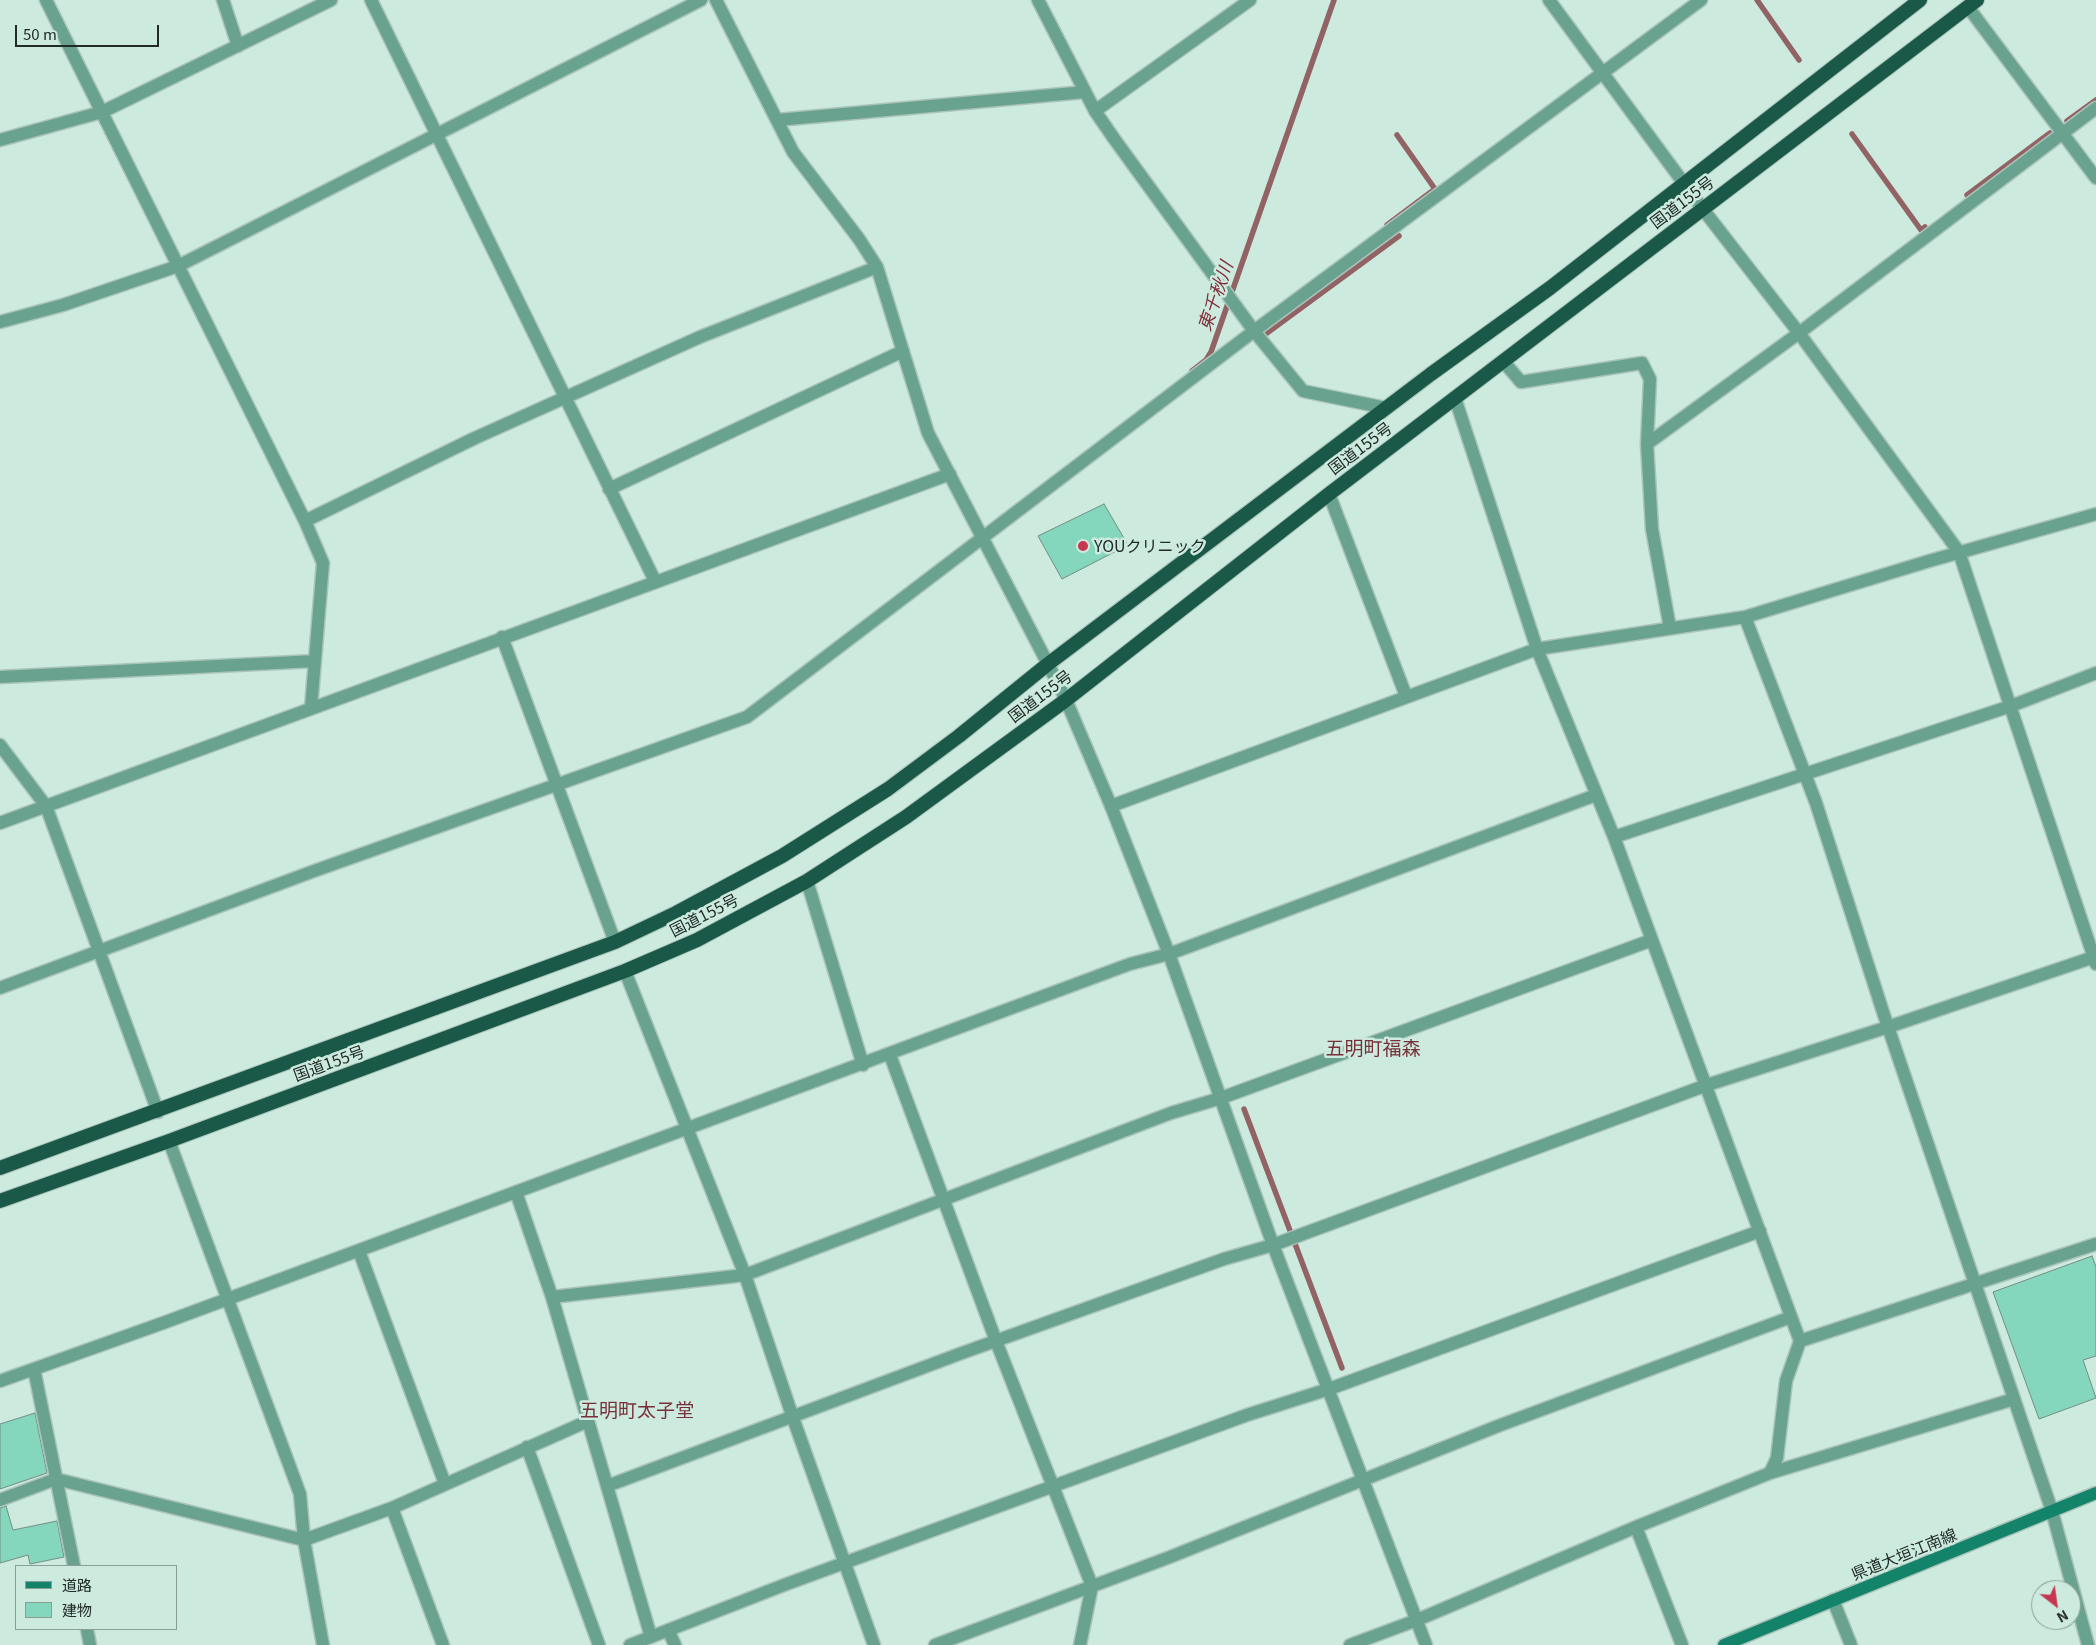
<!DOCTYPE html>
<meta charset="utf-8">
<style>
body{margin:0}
#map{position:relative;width:2096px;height:1645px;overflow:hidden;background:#cdeadf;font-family:Georgia,"Noto Sans JP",serif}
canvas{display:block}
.legend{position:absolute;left:15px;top:1565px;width:162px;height:65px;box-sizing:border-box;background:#cdeadf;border:1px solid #889e96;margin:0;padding:6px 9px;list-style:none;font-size:15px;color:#212c28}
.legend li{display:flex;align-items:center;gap:10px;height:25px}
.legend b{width:25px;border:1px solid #889e96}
.north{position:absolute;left:2031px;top:1580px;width:50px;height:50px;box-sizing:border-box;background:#cdeadf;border:1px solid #889e96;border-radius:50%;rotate:150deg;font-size:14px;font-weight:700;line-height:20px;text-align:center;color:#212c28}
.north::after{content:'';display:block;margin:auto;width:18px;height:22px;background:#c73750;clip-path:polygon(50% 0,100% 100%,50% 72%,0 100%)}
.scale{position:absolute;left:15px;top:25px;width:144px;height:22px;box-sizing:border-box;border:2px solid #212c28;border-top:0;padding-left:6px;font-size:15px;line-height:18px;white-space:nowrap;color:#212c28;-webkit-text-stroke:4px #cdeadf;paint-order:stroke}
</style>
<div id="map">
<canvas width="2096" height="1645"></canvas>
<ul class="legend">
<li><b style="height:6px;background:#138369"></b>道路</li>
<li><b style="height:14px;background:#84d7bc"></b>建物</li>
</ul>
<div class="north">N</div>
<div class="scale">50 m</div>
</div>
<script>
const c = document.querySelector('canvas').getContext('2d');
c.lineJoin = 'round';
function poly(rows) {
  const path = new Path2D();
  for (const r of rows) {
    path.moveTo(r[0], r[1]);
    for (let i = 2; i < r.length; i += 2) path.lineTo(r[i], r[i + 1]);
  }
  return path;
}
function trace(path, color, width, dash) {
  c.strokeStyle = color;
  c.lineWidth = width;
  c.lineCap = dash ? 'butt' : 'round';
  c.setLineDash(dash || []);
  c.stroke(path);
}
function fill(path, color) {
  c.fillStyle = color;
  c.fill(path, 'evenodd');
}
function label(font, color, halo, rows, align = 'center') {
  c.font = font + ' Georgia,"Noto Sans JP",serif';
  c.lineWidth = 5;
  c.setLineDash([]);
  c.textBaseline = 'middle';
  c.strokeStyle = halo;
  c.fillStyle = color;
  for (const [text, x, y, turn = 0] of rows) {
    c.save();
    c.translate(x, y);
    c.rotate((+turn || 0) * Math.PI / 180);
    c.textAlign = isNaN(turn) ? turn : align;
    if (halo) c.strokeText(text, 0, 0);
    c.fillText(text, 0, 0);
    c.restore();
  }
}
trace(poly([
 [1757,0,1799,60],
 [2067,121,2096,100],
 [1852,134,1921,230,1925,227],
 [1967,195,2050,133],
 [1387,225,1435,189,1397,135],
 [1267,333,1399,236],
 [1192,371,1206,360,1211,352,1334,0],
 [1244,1109,1342,1368]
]), '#926365', 5.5);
const building = poly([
 [1104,504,1128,545,1062,579,1038,536,1104,504],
 [2092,1256,2096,1267,2096,1356,2083,1360,2096,1398,2039,1419,1993,1292,2092,1256],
 [35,1413,47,1473,0,1489,0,1424,35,1413],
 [6,1506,13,1530,57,1521,64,1557,30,1564,28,1555,0,1563,0,1508,6,1506]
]);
fill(building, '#84d7bc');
trace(building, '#738e84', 1);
const minor = poly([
 [46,0,305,521,323,563,311,708],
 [223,0,238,46],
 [371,0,655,581],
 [716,0,793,152,859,239,877,267,928,433,1048,664],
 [1038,0,1095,111,1115,140,1254,331,1303,391,1386,408],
 [1549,0,1702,208,1799,333,1959,552,2096,964],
 [1968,7,2096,178],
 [1095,111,1250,0],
 [777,120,1085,92],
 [0,140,102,112,331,0],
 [0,322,63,305,178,266,701,0],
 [1503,361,1521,382,1642,363,1650,379,1647,444,1652,529,1670,628],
 [1455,398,1537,649,1614,837,1800,1341],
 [1647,444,1799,333,2096,108],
 [609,489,903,351],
 [1329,494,1406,696],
 [305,521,475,438,700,337,877,267],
 [1745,617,1816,803,1883,1012,2052,1511,2088,1645],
 [502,637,615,942],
 [0,677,315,661],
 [0,745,46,806,158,1112],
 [1111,806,1537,649,1745,617,1929,561,2096,514],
 [0,823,950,474],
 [1614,837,2011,706,2096,673],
 [807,881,863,1065],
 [625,971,745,1275,793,1418,874,1645],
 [0,988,314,871,747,717,1254,331,1701,0],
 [890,1055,996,1341,1092,1586,1080,1645],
 [169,1141,300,1494,304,1540,323,1645],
 [516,1192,552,1297,651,1637],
 [359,1251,445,1484],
 [552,1297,745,1275,1171,1113,1221,1098,1652,940],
 [34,1369,74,1566],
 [0,1381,163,1323,1130,964,1169,954,1596,795],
 [527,1447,599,1645],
 [1770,1473,2014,1399],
 [607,1486,962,1353,1224,1259,1273,1245,1707,1085,1888,1027,2094,957],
 [0,1500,56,1479,304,1540,392,1508,588,1421],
 [392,1508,443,1645],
 [1636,1527,1682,1645],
 [1833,1600,1851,1645],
 [87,1629,90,1645],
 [668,1630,675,1645],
 [630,1645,784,1585,1247,1415,1329,1389,1760,1231],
 [935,1645,1170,1557,1498,1426,1791,1317],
 [1350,1645,1417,1620,1636,1527,1770,1473,1777,1458,1786,1381,1800,1341,2096,1244]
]);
const tertiary = poly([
 [1048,664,1066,700,1111,806,1169,954,1273,1245,1426,1645]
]);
const secondary = poly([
 [1724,1645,2096,1493]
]);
const trunk = poly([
 [0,1168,615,942,676,913,782,856,888,789,959,736,1048,664,1431,374,1550,288,1920,0],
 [0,1201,169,1141,625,971,697,940,807,881,906,817,1066,700,1329,494,1977,0]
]);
trace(minor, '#abc4ba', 15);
trace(tertiary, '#abc4ba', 15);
trace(secondary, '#abc4ba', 15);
trace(trunk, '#abc4ba', 16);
trace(minor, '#69a390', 12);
trace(tertiary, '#69a390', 12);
trace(secondary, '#138369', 12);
trace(trunk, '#1a5847', 14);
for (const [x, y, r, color] of [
 [1083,546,6,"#c73750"]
]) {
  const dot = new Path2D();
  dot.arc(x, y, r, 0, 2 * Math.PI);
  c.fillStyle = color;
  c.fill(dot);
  trace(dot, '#cdeadf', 2);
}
label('16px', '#212c28', '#cdeadf', [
 ["国道155号",1682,202,-37],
 ["国道155号",1360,448,-37],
 ["国道155号",1040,696,-37],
 ["国道155号",704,915,-27],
 ["国道155号",329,1063,-20],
 ["県道大垣江南線",1904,1554,-22]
]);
label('16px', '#212c28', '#cdeadf', [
 ["YOUクリニック",1094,546]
], 'left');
label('italic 18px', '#832c38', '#cdeadf', [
 ["東千秋川",1215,296,-71]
]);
label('19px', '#773038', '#cdeadf', [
 ["五明町福森",1373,1048],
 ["五明町太子堂",637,1410]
]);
</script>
